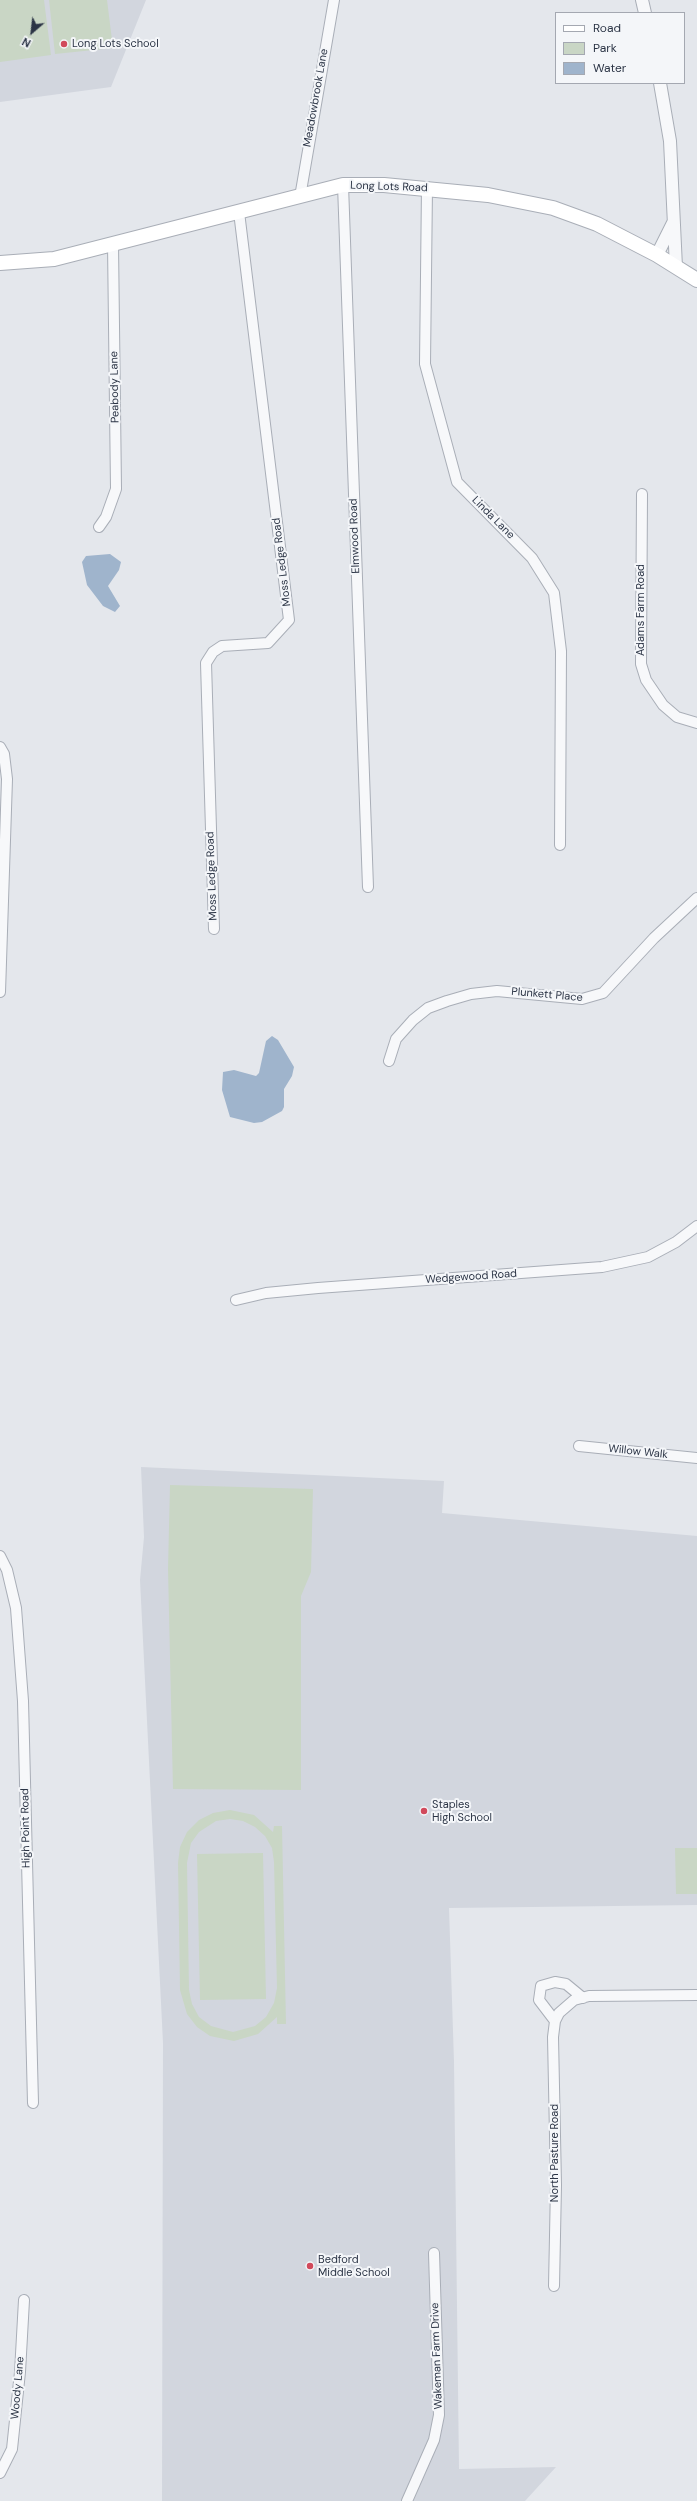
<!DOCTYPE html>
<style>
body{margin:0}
#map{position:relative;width:697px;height:2501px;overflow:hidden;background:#e4e7ec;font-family:"DM Sans",sans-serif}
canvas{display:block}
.legend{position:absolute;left:555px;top:12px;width:130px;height:72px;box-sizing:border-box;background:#f4f6f9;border:1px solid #a4a8b1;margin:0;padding:5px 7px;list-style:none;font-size:12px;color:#2b3445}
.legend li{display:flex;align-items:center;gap:8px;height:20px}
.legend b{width:20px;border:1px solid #a4a8b1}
.north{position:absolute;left:12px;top:12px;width:40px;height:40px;-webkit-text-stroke:3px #f4f6f9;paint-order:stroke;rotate:208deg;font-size:11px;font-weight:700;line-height:16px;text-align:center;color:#2b3445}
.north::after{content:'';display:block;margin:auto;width:14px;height:18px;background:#2b3445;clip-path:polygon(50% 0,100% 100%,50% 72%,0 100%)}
</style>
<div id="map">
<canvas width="697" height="2501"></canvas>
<ul class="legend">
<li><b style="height:5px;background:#fff"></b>Road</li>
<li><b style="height:11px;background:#c9d6c5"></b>Park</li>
<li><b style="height:11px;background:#9fb4cc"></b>Water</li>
</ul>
<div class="north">N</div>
</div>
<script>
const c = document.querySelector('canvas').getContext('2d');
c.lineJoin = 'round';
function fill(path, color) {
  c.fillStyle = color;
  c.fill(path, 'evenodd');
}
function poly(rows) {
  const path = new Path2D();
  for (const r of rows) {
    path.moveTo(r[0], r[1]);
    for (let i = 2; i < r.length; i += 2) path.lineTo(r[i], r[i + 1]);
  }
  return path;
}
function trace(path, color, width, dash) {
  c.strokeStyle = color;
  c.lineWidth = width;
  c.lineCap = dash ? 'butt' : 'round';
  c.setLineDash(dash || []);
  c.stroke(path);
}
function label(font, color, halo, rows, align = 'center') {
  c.font = font + ' "DM Sans",sans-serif';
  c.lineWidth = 4;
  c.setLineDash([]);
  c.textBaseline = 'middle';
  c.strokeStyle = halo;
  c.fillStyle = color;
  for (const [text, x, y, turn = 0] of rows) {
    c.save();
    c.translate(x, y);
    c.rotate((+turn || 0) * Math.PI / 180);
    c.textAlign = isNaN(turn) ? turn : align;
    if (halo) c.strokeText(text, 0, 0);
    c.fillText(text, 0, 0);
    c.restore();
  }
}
fill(poly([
 [0,0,146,0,111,87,0,102],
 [141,1467,444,1481,442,1513,697,1536,697,1905,449,1908,454,2062,459,2469,556,2467,525,2501,162,2501,163,2043,140,1580,144,1537]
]), '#d2d6de');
fill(poly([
 [0,0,44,0,51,55,0,62],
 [49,0,107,0,113,48,55,54],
 [170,1485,313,1489,311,1572,301,1596,301,1790,173,1789,168,1569],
 [230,1810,254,1815,273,1832,274,1826,282,1826,286,2024,277,2024,277,2017,258,2034,234,2041,210,2036,197,2027,187,2014,180,1990,178,1863,180,1847,187,1832,199,1820,213,1813],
 [230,1819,243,1821,255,1827,265,1836,272,1848,274,1862,277,1988,274,2003,266,2017,255,2026,233,2032,211,2026,199,2017,192,2004,189,1990,187,1863,191,1843,199,1832,216,1821],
 [675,1848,697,1848,697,1894,676,1894],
 [263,1853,266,1999,200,2000,197,1854]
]), '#c9d6c5');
fill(poly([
 [110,554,121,562,119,570,108,586,120,606,115,612,103,606,87,585,82,562,86,556],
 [272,1036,278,1040,294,1067,292,1076,284,1089,284,1107,282,1111,262,1122,254,1123,230,1117,222,1090,223,1072,234,1070,256,1076,259,1073,266,1041]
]), '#9fb4cc');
const minor = poly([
 [343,185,368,887],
 [427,187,425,364,457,482,532,558,554,593,561,651,560,845],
 [300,197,334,0],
 [642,494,641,664,646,680,663,705,677,717,697,723],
 [99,527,106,517,116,489,113,244],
 [0,747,4,754,7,779,0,992],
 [214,929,206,663,213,652,222,646,268,643,289,620,239,212],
 [389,1061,396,1039,413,1020,428,1008,447,1001,471,994,497,991,582,999,603,993,654,938,697,898],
 [236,1300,266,1293,318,1288,602,1267,648,1257,676,1242,697,1226],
 [579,1446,697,1458],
 [0,1556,7,1570,16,1608,23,1701,33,2103],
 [555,2021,539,2000,541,1986,555,1982,566,1984,583,1998],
 [554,2286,556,2185,553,2037,555,2021,559,2013,574,2000,589,1996,697,1995],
 [0,2473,12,2449,20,2372,24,2300],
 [407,2501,434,2440,439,2415,434,2253]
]);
const tertiary = poly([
 [642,0,645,13],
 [660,83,670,141,676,267],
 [657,255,673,223]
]);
const secondary = poly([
 [0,263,54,259,343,185,384,185,488,195,553,208,597,224,657,255,697,280]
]);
trace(minor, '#a9aeb7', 12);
trace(tertiary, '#a9aeb7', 14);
trace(secondary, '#a9aeb7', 16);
trace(minor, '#f7f8fa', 10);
trace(tertiary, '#f7f8fa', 12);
trace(secondary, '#fff', 14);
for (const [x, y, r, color] of [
 [64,44,4,"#d1495b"],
 [424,1811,4,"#d1495b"],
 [310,2266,4,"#d1495b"]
]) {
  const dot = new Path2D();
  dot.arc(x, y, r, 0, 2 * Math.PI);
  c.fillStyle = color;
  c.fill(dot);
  trace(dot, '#f4f6f9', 1.5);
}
label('11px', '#2b3445', '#f4f6f9', [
 ["Long Lots School",72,44],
 ["Staples",432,1805],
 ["High School",432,1818],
 ["Bedford",318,2260],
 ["Middle School",318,2273]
], 'left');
label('11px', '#2b3445', '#f4f6f9', [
 ["Meadowbrook Lane",316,98,-80],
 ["Long Lots Road",389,187,2],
 ["Peabody Lane",115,387,-91],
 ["Linda Lane",493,518,45],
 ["Elmwood Road",355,536,-92],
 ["Moss Ledge Road",282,562,-97],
 ["Adams Farm Road",641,610,-90],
 ["Moss Ledge Road",212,876,-92],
 ["Plunkett Place",547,995,5],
 ["Wedgewood Road",471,1277,-4],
 ["Willow Walk",638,1452,6],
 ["High Point Road",26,1828,-91],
 ["North Pasture Road",555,2153,-90],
 ["Wakeman Farm Drive",437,2356,-92],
 ["Woody Lane",18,2388,-85]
]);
</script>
